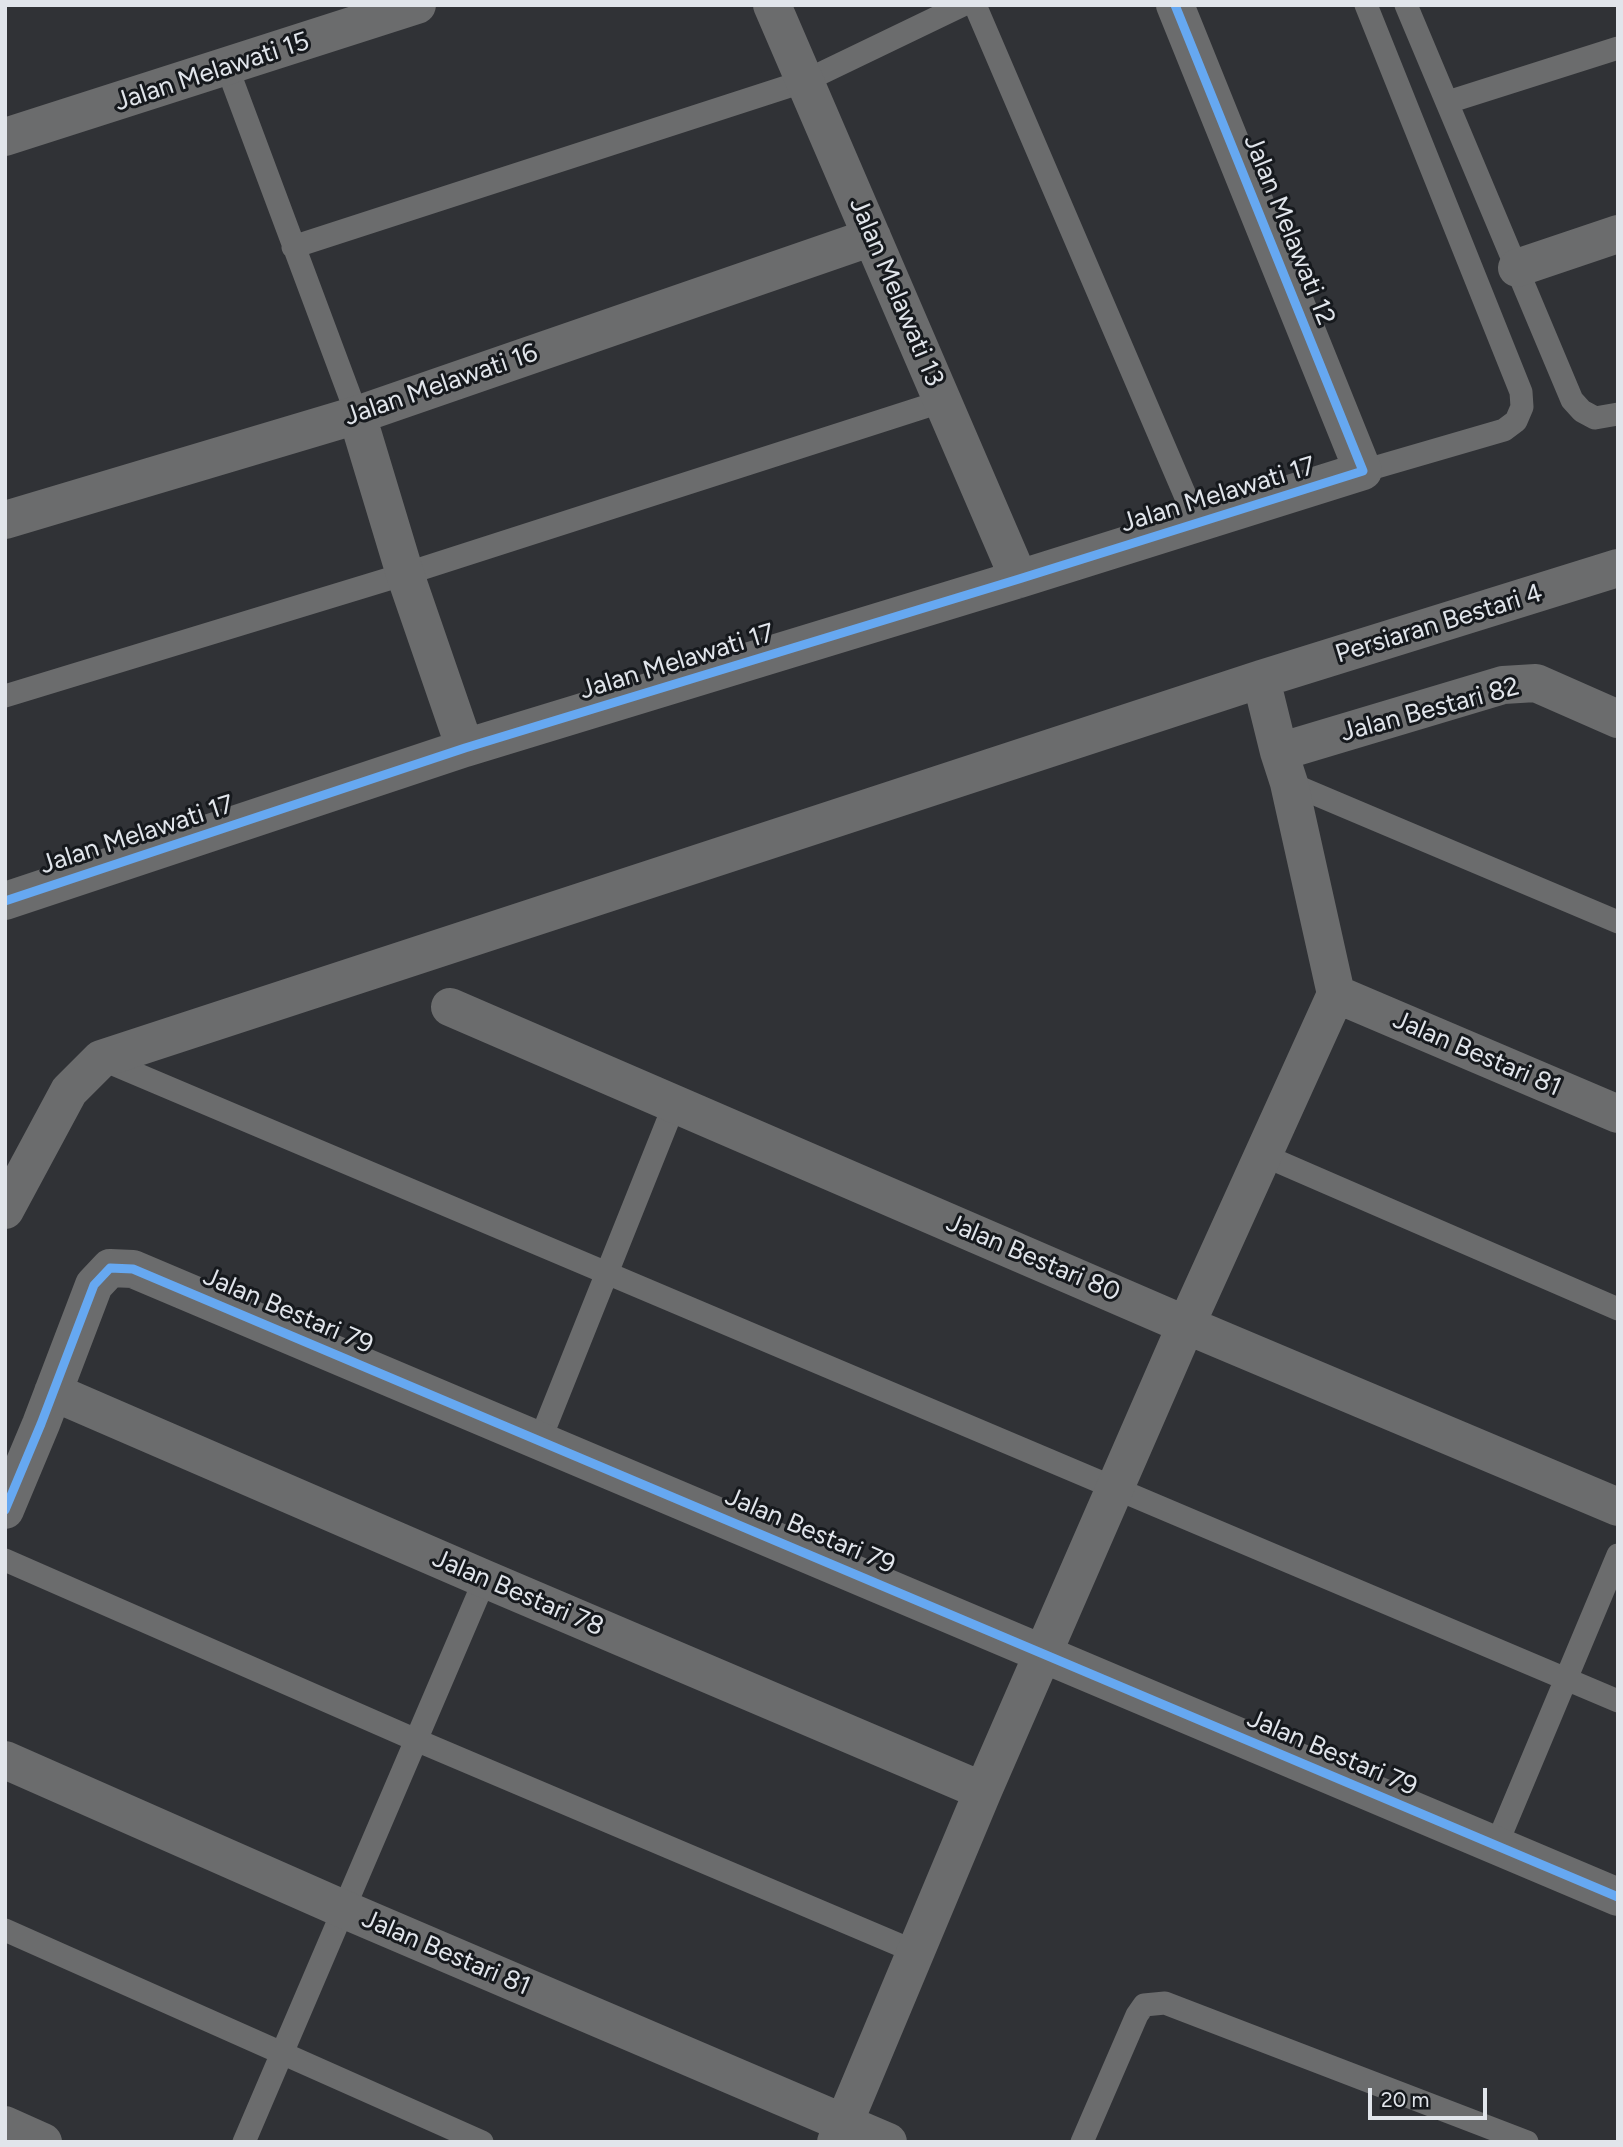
<!DOCTYPE html>
<style>
body{margin:0}
#map{position:relative;width:1623px;height:2147px;overflow:hidden;background:#303236;font-family:Figtree,sans-serif}
canvas{display:block}
.frame{position:absolute;inset:0;border:7px solid #e1e5eb;pointer-events:none}
.scale{position:absolute;left:1368px;top:2088px;width:119px;height:32px;box-sizing:border-box;border:4px solid #e1e5eb;border-top:0;padding-left:9px;font-size:21px;line-height:24px;white-space:nowrap;color:#e1e5eb;-webkit-text-stroke:5px #16191d;paint-order:stroke}
</style>
<div id="map">
<canvas width="1623" height="2147"></canvas>
<div class="frame"></div>
<div class="scale">20 m</div>
</div>
<script>
const c = document.querySelector('canvas').getContext('2d');
c.lineJoin = 'round';
function poly(rows) {
  const path = new Path2D();
  for (const r of rows) {
    path.moveTo(r[0], r[1]);
    for (let i = 2; i < r.length; i += 2) path.lineTo(r[i], r[i + 1]);
  }
  return path;
}
function trace(path, color, width, dash) {
  c.strokeStyle = color;
  c.lineWidth = width;
  c.lineCap = dash ? 'butt' : 'round';
  c.setLineDash(dash || []);
  c.stroke(path);
}
function label(font, color, halo, rows, align = 'center') {
  c.font = font + ' Figtree,sans-serif';
  c.lineWidth = 6;
  c.setLineDash([]);
  c.textBaseline = 'middle';
  c.strokeStyle = halo;
  c.fillStyle = color;
  for (const [text, x, y, turn = 0] of rows) {
    c.save();
    c.translate(x, y);
    c.rotate((+turn || 0) * Math.PI / 180);
    c.textAlign = isNaN(turn) ? turn : align;
    if (halo) c.strokeText(text, 0, 0);
    c.fillText(text, 0, 0);
    c.restore();
  }
}
trace(poly([
 [975,5,1197,523],
 [1406,5,1572,400,1582,411,1595,418,1618,414],
 [227,67,357,415],
 [1448,102,1618,48],
 [293,247,805,81,963,5],
 [1363,471,1504,430,1516,421,1522,407,1521,392,1366,5],
 [5,696,405,574,943,401],
 [1289,783,1618,922],
 [101,1059,1618,1701],
 [1263,1155,1618,1309],
 [540,1440,675,1103],
 [5,1560,416,1740,916,1952],
 [1496,1846,1618,1555],
 [5,1930,482,2142],
 [244,2142,485,1579],
 [1082,2142,1137,2015,1144,2005,1165,2003,1527,2142]
]), '#6b6c6d', 23);
trace(poly([
 [772,5,1019,579],
 [5,137,417,5],
 [1517,268,1618,234],
 [357,415,405,574,465,748],
 [5,520,357,415,872,237],
 [1279,752,1503,685,1536,683,1618,719],
 [5,901,465,748,1019,579,1363,471,1175,5],
 [1336,994,1618,1114],
 [450,1007,1186,1325,1618,1507],
 [5,1210,69,1091,101,1059,1261,679,1618,568],
 [53,1392,485,1579,983,1791],
 [5,1510,41,1424,94,1285,110,1268,133,1269,1618,1897],
 [5,1760,343,1909,888,2142],
 [5,2125,43,2142],
 [836,2142,983,1791,1186,1325,1336,994,1289,783,1279,752,1261,679]
]), '#6b6c6d', 38);
trace(poly([
 [5,901,465,748,1019,579,1363,471,1175,5],
 [5,1510,41,1424,94,1285,110,1268,133,1269,1618,1897]
]), '#66a8f1', 9);
label('26px', '#e1e5eb', '#16191d', [
 ["Jalan Melawati 15",212,72,-18],
 ["Jalan Melawati 12",1289,230,68],
 ["Jalan Melawati 13",896,292,67],
 ["Jalan Melawati 16",441,385,-19],
 ["Jalan Melawati 17",1218,495,-17],
 ["Persiaran Bestari 4",1439,624,-17],
 ["Jalan Melawati 17",677,662,-17],
 ["Jalan Bestari 82",1430,710,-15],
 ["Jalan Melawati 17",137,835,-18],
 ["Jalan Bestari 81",1477,1054,23],
 ["Jalan Bestari 80",1033,1258,23],
 ["Jalan Bestari 79",288,1311,23],
 ["Jalan Bestari 79",810,1531,23],
 ["Jalan Bestari 78",518,1593,23],
 ["Jalan Bestari 79",1332,1753,23],
 ["Jalan Bestari 81",446,1953,23]
]);
</script>
